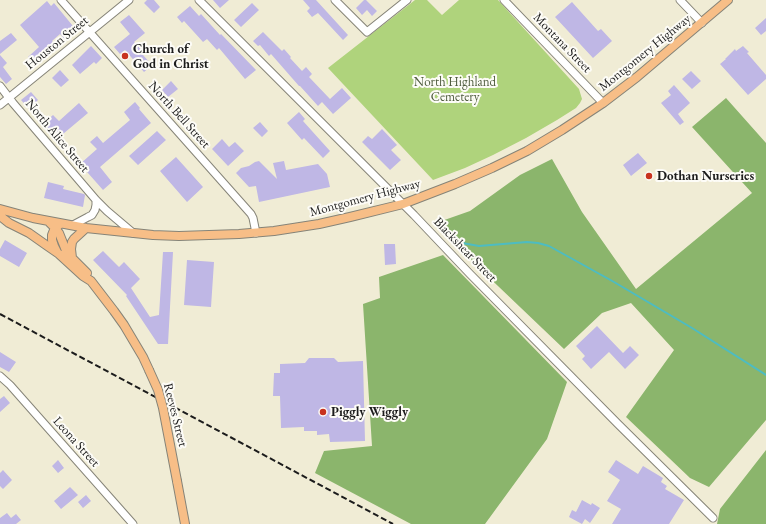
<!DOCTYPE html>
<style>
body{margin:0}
canvas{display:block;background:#f0ecd5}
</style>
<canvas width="766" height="524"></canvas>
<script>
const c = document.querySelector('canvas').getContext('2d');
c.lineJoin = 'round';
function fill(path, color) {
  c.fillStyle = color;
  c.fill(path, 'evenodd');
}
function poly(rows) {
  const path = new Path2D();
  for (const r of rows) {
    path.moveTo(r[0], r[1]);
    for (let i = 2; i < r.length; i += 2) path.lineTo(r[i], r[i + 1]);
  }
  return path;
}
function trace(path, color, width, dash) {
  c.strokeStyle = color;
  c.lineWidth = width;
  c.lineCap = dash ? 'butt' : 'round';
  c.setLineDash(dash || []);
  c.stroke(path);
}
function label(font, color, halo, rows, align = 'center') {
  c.font = font + ' "EB Garamond",serif';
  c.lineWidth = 4;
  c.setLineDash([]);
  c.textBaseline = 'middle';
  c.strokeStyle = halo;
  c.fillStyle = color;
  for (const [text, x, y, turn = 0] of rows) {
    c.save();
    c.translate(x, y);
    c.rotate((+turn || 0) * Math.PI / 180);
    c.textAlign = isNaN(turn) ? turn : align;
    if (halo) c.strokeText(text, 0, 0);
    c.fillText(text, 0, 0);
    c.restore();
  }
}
fill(poly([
 [415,0,427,0,442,15,459,0,498,0,579,89,582,99,580,103,576,108,557,120,526,138,493,155,465,168,433,180,328,68]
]), '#afd37c');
fill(poly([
 [726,98,766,143,766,420,709,487,690,478,626,417,674,350,631,303,602,313,564,349,433,224,470,211,520,175,552,159,582,212,636,289,752,193,692,127],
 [443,255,567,382,547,439,485,524,411,524,315,473,324,451,372,446,363,304,380,298,379,277],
 [766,450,766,524,717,524,720,509]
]), '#8bb56c');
trace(poly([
 [437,220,462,243,479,246,527,242,538,243,549,246,614,282,692,328,766,375]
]), '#4dbcc2', 2);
fill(poly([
 [147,0,154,0,160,7,154,13,144,3],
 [213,0,229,0,220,8],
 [303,0,316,0,348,35,343,40,318,13,312,17,307,11,310,8],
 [364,0,366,0,377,11,372,16,367,10,362,15,356,8],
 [47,1,51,6,54,3,77,31,66,41,60,34,52,41,54,43,38,56,42,60,35,66,28,57,39,47,20,25],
 [572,2,598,31,601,29,612,41,593,58,555,17],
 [252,3,259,10,241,27,234,20],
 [190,6,199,16,201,14,220,35,221,34,256,70,245,79,219,48,217,50,207,39,203,42,184,21,182,23,177,17],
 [129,15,145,33,134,42,145,53,143,55,152,65,144,72,125,50,120,54,114,47,130,34,120,22],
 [766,18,766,31,761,35,755,28],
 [263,32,282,51,284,49,291,57,290,58,302,71,306,67,312,74,309,77,330,99,342,88,351,98,333,114,322,102,318,106,300,86,299,86,271,54,269,56,260,45,258,46,253,41],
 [11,33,17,40,0,54,0,41],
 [91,46,102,58,96,64,94,62,80,74,72,65],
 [743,46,749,52,747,53,766,75,766,79,748,95,720,64,726,59,725,59,735,49,736,51],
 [0,55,7,63,3,67,12,79,6,84,0,77],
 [60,70,69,80,61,87,52,78],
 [691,71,701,81,692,89,682,79],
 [171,81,178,89,168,97,162,90],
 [674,85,690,103,678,114,684,122,680,125,661,103,671,95,668,91],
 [31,92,38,100,29,109,21,100],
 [135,102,140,108,139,109,151,123,100,167,112,182,103,190,80,164,97,149,90,142,97,136,103,143,130,120,124,112],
 [79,103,88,113,57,139,43,124,53,115,59,121],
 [299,112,305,119,303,121,330,151,323,158,304,138,302,140,287,123],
 [260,122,268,131,262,137,253,128],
 [382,129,397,145,391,150,401,160,390,170,362,142,368,136,372,139],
 [157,131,166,140,138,165,129,156],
 [222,139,229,147,235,142,244,151,228,166,212,149],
 [638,153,647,163,631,176,623,165],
 [176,157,203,187,187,202,160,171],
 [259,161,277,179,273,163,284,161,286,170,318,164,327,174,330,187,259,202,256,186,249,187,236,173,241,168,249,166,255,162],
 [48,182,64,186,63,189,84,194,85,195,83,207,44,198],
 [5,240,27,253,19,267,0,256,0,249],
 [384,244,395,244,396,264,385,265],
 [103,251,119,267,124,262,140,279,131,288,150,317,159,315,163,252,173,252,168,344,158,344,126,296,127,295,93,260],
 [187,260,214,262,211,307,184,305],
 [597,326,623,353,630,346,639,355,625,369,609,352,591,369,582,359,585,356,576,346],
 [0,352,16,362,9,372,0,367],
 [309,358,334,358,338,362,363,361,365,441,330,442,329,434,317,435,317,431,304,431,304,427,281,428,280,396,273,396,274,373,280,373,280,364,305,363],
 [4,396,10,403,0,412,0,399],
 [58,460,64,468,58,473,52,466],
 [616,460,638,474,643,466,663,478,661,482,667,486,665,489,684,500,669,524,612,524,621,509,607,501,620,480,608,472],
 [3,470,12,480,3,489,0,486,0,473],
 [70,487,78,495,61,509,54,501],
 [86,495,91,501,83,508,78,502],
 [582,500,591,505,592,503,600,508,590,523,585,519,582,524,569,517,572,510,576,512],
 [7,513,11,518,16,514,21,520,16,524,0,524,0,518]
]), '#bfb7e5');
const minor = poly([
 [61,0,251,214,253,218,256,233],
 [199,0,414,215,470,274,618,424,713,518],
 [335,0,367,32,407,0],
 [504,0,603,103],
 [680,0,702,23],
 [0,86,13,103,96,200,107,211,133,233],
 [0,105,129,0],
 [73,225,88,217,92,215,95,210,96,205,96,200],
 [0,376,10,385,133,524]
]);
const major = poly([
 [0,209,33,218,86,228,153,235,179,236,239,234,274,231,319,224,350,217,403,204,455,184,492,168,527,151,562,130,603,103,637,77,728,0],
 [0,216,9,223,29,233,46,245,59,254,83,276,91,281,114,311,124,325,143,357,149,370],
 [48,221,53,226,59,233,67,253,87,273],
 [57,252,54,246,52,240,52,235,54,230,59,225],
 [72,258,71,249,72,242,74,239,86,228],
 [177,481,185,524]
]);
trace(minor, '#868478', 9);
trace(major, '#868478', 10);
trace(minor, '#fff', 7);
trace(major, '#f7be87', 8);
trace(poly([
 [0,314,393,524]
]), '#1c1c1c', 2, [6, 3]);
const majorBridge = poly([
 [149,370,158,390,163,408,177,481]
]);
trace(majorBridge, '#868478', 10, []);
trace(majorBridge, '#f7be87', 8);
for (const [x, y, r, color] of [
 [125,56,4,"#c8321e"],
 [649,176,4,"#c8321e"],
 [323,412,4,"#c8321e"]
]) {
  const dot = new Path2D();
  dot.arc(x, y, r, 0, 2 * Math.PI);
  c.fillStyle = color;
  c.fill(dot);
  trace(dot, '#fdfcf7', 1.5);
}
label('13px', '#1c1c1c', '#fdfcf7', [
 ["Houston Street",57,43,-39],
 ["Montana Street",562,43,46],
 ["Montgomery Highway",645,53,-39],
 ["North Bell Street",179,115,48],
 ["North Alice Street",57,136,50],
 ["Montgomery Highway",365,198,-15],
 ["Blackshear Street",465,250,46],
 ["Reeves Street",175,415,76],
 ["Leona Street",76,442,48]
]);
label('bold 13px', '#1c1c1c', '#fdfcf7', [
 ["Church of",133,49],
 ["God in Christ",133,64],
 ["Dothan Nurseries",657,176],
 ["Piggly Wiggly",331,412]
], 'left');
label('13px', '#4f5c3e', '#fdfcf7', [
 ["North Highland",455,82],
 ["Cemetery",455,97]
]);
</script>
